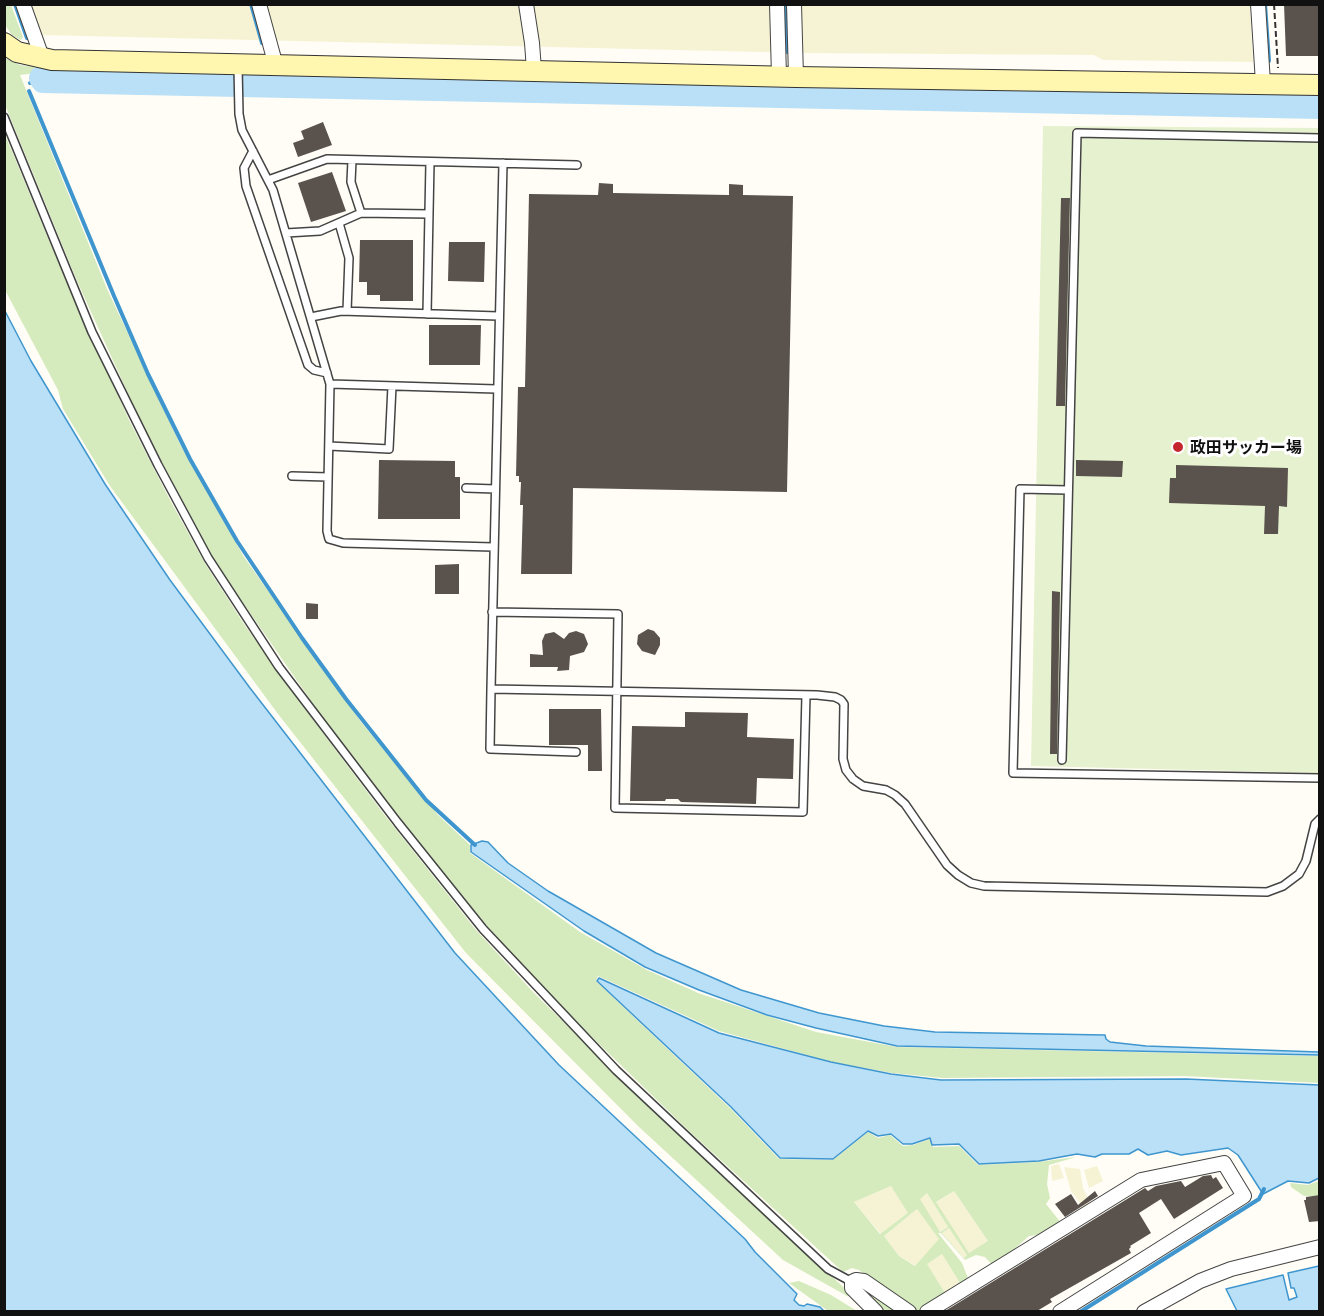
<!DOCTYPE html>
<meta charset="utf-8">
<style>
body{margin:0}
#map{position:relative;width:1324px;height:1316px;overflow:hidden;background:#fffdf5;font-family:Georgia,serif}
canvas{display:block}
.frame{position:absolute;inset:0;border:6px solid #111;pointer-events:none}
</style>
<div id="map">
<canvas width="1324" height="1316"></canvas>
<div class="frame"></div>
</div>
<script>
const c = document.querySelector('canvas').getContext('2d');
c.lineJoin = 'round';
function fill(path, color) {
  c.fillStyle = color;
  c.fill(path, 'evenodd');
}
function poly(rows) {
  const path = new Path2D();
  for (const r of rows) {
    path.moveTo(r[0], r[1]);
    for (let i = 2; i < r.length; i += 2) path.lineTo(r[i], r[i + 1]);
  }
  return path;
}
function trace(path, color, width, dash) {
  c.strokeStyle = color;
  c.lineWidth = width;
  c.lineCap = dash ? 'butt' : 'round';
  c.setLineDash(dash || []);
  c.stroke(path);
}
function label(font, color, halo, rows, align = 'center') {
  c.font = font + ' Georgia,"Noto Sans JP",serif';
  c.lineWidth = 6;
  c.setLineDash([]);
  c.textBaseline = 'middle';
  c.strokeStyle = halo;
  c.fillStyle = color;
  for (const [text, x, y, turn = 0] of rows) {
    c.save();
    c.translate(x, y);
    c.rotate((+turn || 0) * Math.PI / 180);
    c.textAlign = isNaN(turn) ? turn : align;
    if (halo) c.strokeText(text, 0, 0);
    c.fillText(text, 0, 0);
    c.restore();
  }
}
fill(poly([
 [1250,4,1253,62,1103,60,1094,55,804,53,42,35,36,31,27,5],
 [1059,1164,1064,1178,1052,1181,1051,1166],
 [1097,1166,1103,1181,1089,1188,1084,1170],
 [1064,1167,1080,1169,1083,1188,1091,1205,1085,1209,1071,1191],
 [891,1186,909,1213,881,1234,854,1202],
 [954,1191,989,1242,969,1253,935,1203],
 [927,1193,948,1227,939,1232,919,1198],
 [917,1209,940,1239,916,1266,899,1256,884,1236],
 [949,1228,968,1255,964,1258,942,1233],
 [942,1254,960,1283,945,1293,926,1264]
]), '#f6f3d4');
fill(poly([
 [5,4,11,5,23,37,21,40,12,35,5,25],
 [4,57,20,65,34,67,36,73,20,75,107,289,180,444,244,557,361,722,438,815,470,845,470,853,580,932,647,970,698,993,816,1032,897,1047,1319,1056,1319,1083,1185,1076,942,1078,892,1073,832,1062,719,1031,598,976,596,981,731,1109,779,1159,833,1160,868,1132,878,1138,890,1135,903,1146,913,1145,930,1139,933,1147,959,1146,978,1165,1038,1162,1076,1157,1049,1165,1047,1184,1050,1198,1046,1204,1062,1224,1043,1236,1038,1235,1029,1236,994,1267,985,1257,976,1255,965,1260,941,1233,938,1233,962,1263,968,1278,966,1283,922,1310,913,1310,859,1270,852,1268,843,1272,690,1132,565,1011,487,926,442,873,316,708,214,561,140,420,77,281,5,105],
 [891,1186,908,1213,880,1234,854,1202],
 [954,1191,988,1241,969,1253,936,1202],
 [927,1193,948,1227,940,1232,920,1199],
 [917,1209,939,1239,915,1266,899,1256,884,1236],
 [949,1228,967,1255,964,1258,942,1233],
 [942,1254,960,1283,945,1293,927,1264],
 [4,132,50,243,129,420,171,502,206,565,244,624,299,701,383,813,476,930,534,993,678,1134,853,1296,847,1296,783,1260,638,1126,466,953,278,714,110,486,63,409,58,390,5,290],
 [1319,1181,1319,1196,1304,1196,1291,1187,1290,1183,1308,1185],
 [799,1281,831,1295,857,1311,828,1311,789,1283],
 [871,1288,901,1311,882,1311,866,1293]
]), '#d5ebbd');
fill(poly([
 [1043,126,1319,128,1319,773,1031,766]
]), '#e6f2cf');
const water = poly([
 [5,311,31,361,105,484,170,580,250,688,455,953,559,1065,745,1239,755,1252,797,1294,794,1300,799,1305,804,1306,807,1304,820,1307,824,1311,5,1311,5,311],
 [482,841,488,842,508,863,548,891,656,953,741,990,819,1013,884,1026,935,1032,1105,1035,1106,1039,1110,1042,1146,1046,1319,1052,1319,1055,897,1046,816,1028,767,1015,699,990,645,967,584,931,471,852,471,845,482,841],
 [599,978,719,1033,831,1062,891,1074,941,1080,1186,1079,1319,1085,1319,1178,1309,1183,1288,1181,1263,1194,1238,1155,1228,1148,1181,1155,1167,1151,1148,1155,1138,1149,1129,1154,1102,1154,1095,1157,1077,1154,1039,1161,979,1164,959,1144,932,1145,930,1138,912,1144,903,1144,891,1134,878,1136,868,1131,833,1159,780,1158,731,1107,597,981,599,978],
 [1319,1266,1319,1311,1237,1311,1226,1289,1283,1275,1289,1300,1297,1297,1294,1288,1291,1288,1288,1273,1319,1266]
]);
fill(water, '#b9e0f7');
trace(water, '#3f96cf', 1.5);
trace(poly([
 [15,4,27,38],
 [251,4,262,43],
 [786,4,787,52],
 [1265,4,1269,61],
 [273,79,274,85],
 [30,83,41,78,40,76],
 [788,89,788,96],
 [29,91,114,296,148,374,190,459,237,541,302,638,346,699,426,800,475,845],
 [1272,98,1273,106],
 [1080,1312,1259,1199,1264,1189]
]), '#3f96cf', 4);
trace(poly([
 [41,78,43,81,1320,107]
]), '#b9e0f7', 24);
fill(poly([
 [1284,4,1320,4,1319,56,1286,56],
 [323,122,332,145,298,157,293,143,304,139,301,131],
 [332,172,346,211,311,222,298,183],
 [599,183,613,184,613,193,729,195,729,184,743,185,743,195,793,196,787,492,573,488,572,574,521,574,523,505,520,505,521,482,519,482,519,476,516,476,518,387,525,387,529,194,598,195],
 [1061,198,1070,198,1065,406,1056,406],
 [360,240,413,240,413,301,380,301,380,295,367,295,367,282,359,282],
 [449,242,485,242,484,282,448,281],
 [429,325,481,325,480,365,429,365],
 [379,460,455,461,455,477,460,477,460,519,378,519],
 [1076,460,1123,461,1122,477,1076,476],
 [1176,465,1288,468,1287,507,1279,506,1278,534,1264,534,1265,506,1169,503,1170,478,1176,478],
 [459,564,459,594,435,594,435,565],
 [1052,591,1060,592,1057,754,1050,754],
 [306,603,318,604,318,619,306,619],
 [648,629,654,631,660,638,660,645,655,655,642,651,637,644,638,635],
 [576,631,584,634,588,644,584,652,570,656,569,670,557,671,558,667,530,667,530,654,543,655,542,641,545,634,554,632,564,639,569,633],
 [549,709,601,709,602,771,588,771,588,745,549,745],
 [685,712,748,713,747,737,794,739,793,779,757,778,756,804,681,802,678,799,666,799,665,801,630,801,632,726,685,727],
 [1211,1175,1213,1179,1216,1177,1223,1188,1174,1219,1161,1199,1139,1213,1151,1233,1130,1246,1131,1247,1129,1249,1131,1253,1050,1299,1052,1302,1037,1311,945,1311,1145,1188,1148,1191,1156,1186,1181,1181,1185,1187,1203,1176],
 [1095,1191,1098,1196,1065,1217,1055,1204,1071,1194,1078,1205],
 [1320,1195,1320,1221,1309,1222,1304,1200,1306,1200,1306,1197]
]), '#5a524d');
const lane = poly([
 [238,67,239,114,242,130,273,190,330,384,327,531,329,539,343,543,493,547],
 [4,117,92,332,158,465,208,558,279,667,398,823,483,929,616,1070,828,1269,852,1282],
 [253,151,244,168,246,186,308,365,314,370,327,373],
 [352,160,351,182,361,213],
 [503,163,491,689,817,695,835,697,841,700,844,704,843,759,846,770,853,779,863,786,886,790,895,795,905,804,947,865,958,875,971,883,984,886,1267,892,1283,886,1299,874,1306,861,1315,824,1320,819],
 [268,180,327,159,577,165],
 [339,223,349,258,347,311],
 [286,233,320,231,361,213,429,214],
 [427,314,430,162],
 [311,317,341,311,498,316],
 [330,384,496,389],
 [329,446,389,449,392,386],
 [292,476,328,477],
 [466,488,495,489],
 [1068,490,1020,489,1013,773,1320,778],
 [492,612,618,614,615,808,803,812,806,695],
 [491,689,490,749,576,752],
 [1062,760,1077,133,1320,138]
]);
const street = poly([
 [23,4,43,60],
 [259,4,276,66],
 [526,4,532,43,534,70],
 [777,4,779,76],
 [794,4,796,77],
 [1258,4,1263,83],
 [876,1312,852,1288,852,1282,856,1280,864,1281,909,1312],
 [927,1312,1141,1180,1224,1163,1244,1196,1060,1312],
 [1144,1312,1200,1281,1231,1269,1320,1247]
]);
const secondary = poly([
 [4,43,17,52,52,60,796,77,1320,85]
]);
trace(lane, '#444', 10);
trace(street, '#444', 16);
trace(secondary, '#333', 22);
trace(poly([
 [1274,4,1278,68]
]), '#333', 2, [6, 3]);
trace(lane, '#fff', 7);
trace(street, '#fff', 14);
trace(secondary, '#fff6b0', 20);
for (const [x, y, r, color] of [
 [1178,447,6,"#c4262e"]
]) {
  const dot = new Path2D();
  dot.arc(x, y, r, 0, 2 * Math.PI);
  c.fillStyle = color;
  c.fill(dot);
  trace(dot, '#fff', 2);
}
label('bold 16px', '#111', '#fff', [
 ["政田サッカー場",1190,447]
], 'left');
</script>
